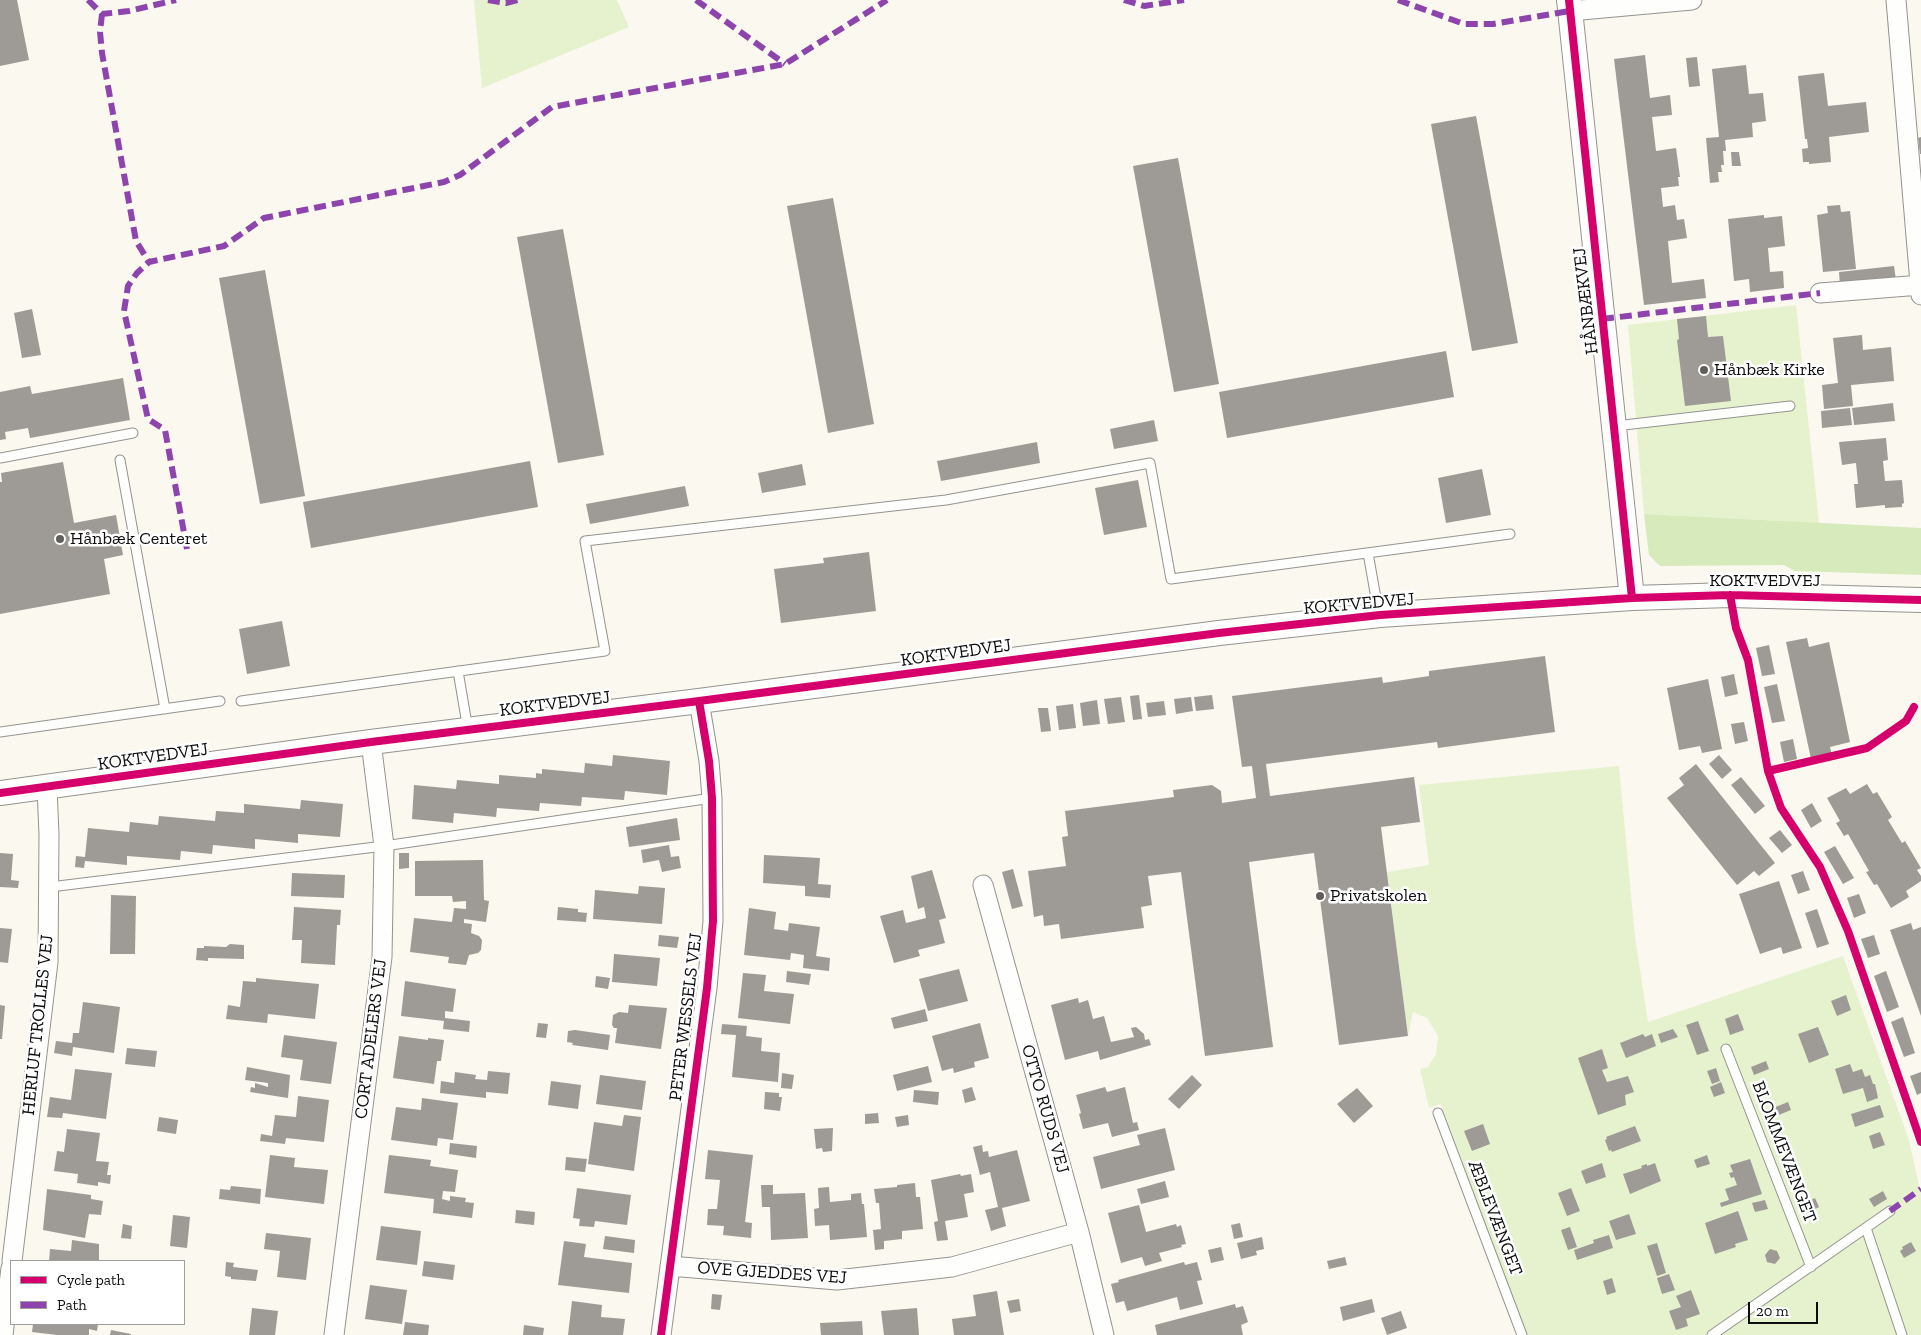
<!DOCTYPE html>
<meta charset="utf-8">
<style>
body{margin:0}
#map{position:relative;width:1921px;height:1335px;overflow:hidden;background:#fbf8f0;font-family:"Zilla Slab",serif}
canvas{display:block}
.legend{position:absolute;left:10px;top:1260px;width:175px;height:65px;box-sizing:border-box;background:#fff;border:1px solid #9e9e9e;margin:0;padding:6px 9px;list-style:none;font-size:15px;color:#0d0d0d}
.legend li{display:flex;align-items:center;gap:10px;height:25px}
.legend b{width:25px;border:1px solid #9e9e9e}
.scale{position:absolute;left:1748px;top:1302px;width:70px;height:22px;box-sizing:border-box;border:2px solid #0d0d0d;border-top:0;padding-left:6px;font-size:15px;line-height:18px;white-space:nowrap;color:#0d0d0d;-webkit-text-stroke:4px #fff;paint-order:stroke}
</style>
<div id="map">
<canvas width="1921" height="1335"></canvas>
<ul class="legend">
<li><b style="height:6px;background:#d6006c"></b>Cycle path</li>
<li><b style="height:6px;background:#8e44ad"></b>Path</li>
</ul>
<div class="scale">20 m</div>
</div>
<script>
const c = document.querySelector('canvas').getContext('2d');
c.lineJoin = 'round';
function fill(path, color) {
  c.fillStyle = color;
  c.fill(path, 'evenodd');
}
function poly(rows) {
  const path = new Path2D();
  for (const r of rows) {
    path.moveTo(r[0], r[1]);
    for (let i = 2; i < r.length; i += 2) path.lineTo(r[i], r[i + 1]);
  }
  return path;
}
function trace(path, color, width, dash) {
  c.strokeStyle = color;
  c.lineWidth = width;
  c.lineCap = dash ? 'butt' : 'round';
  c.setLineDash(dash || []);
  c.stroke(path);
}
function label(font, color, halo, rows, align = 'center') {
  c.font = font + ' "Zilla Slab",serif';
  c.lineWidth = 5;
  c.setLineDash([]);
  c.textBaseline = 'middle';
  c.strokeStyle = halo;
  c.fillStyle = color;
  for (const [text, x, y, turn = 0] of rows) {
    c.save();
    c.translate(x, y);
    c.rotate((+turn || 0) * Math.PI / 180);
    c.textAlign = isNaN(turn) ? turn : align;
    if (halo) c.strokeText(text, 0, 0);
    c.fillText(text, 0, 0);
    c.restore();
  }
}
fill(poly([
 [474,0,617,0,629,27,482,88],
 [1796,305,1819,523,1644,514,1628,325],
 [1619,766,1635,937,1648,1022,1843,956,1909,1140,1921,1195,1921,1335,1526,1335,1441,1104,1429,1108,1420,1069,1428,1067,1436,1054,1438,1036,1427,1018,1413,1012,1408,1036,1387,872,1429,865,1419,785]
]), '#e6f2ce');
fill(poly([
 [1644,514,1921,528,1921,575,1795,571,1784,565,1660,566,1649,555]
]), '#d7eabb');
fill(poly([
 [0,0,17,0,29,60,0,66],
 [1645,55,1650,98,1670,95,1672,115,1652,117,1656,151,1676,148,1680,177,1678,177,1679,186,1661,188,1663,207,1675,205,1677,220,1684,219,1687,238,1668,241,1672,283,1704,279,1706,298,1644,305,1614,59],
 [1697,57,1700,86,1689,87,1686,58],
 [1746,65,1749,94,1763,93,1766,121,1752,123,1753,137,1725,140,1726,151,1723,151,1724,165,1721,165,1722,172,1718,172,1719,182,1710,183,1706,138,1719,137,1712,69],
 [1824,73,1828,106,1866,102,1869,132,1829,137,1831,162,1809,164,1809,162,1803,162,1802,149,1808,148,1807,139,1805,139,1798,76],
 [1476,116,1518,343,1472,351,1431,124],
 [1921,137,1921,154,1920,154,1918,138],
 [1731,152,1739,152,1741,166,1732,166],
 [1178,158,1219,384,1174,392,1133,166],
 [833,198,874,424,828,433,787,206],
 [1840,205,1841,212,1850,211,1856,269,1823,272,1817,215,1828,213,1827,206],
 [1764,215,1764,218,1782,216,1785,246,1768,248,1770,272,1783,271,1784,288,1750,292,1749,279,1734,281,1728,219],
 [563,229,604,455,558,463,517,237],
 [1894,266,1896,280,1840,285,1839,272],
 [265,270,305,496,260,504,219,278],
 [32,309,41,355,22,358,14,313],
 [1706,316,1708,337,1723,336,1731,401,1685,406,1677,340,1679,339,1677,319],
 [1862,335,1863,350,1891,347,1894,381,1851,385,1853,406,1824,409,1822,385,1838,383,1833,338],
 [1446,351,1454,397,1227,438,1219,392],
 [123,378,130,420,30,438,28,428,5,432,6,439,0,440,0,392,30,386,32,394],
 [1893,403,1895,421,1854,425,1852,408],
 [1850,408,1852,425,1822,428,1821,411],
 [1154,420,1158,441,1114,449,1110,429],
 [1886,438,1888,460,1883,461,1885,481,1902,480,1904,503,1902,504,1902,507,1885,508,1885,505,1856,508,1854,484,1858,484,1856,463,1842,465,1839,442],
 [1037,442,1040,463,941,481,937,461],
 [530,461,538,507,311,548,303,502],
 [63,462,74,523,116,515,123,555,104,559,110,594,0,614,0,482,2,482,1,473],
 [802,464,806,485,762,493,758,473],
 [1482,469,1491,515,1446,523,1438,478],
 [1138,480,1147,527,1104,535,1095,488],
 [685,486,689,506,590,524,586,504],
 [869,552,876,611,781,623,774,569,824,563,823,558],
 [282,621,290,666,247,674,239,629],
 [1807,638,1809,647,1829,642,1850,742,1830,747,1832,755,1811,759,1786,642],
 [1769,645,1775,674,1762,676,1756,648],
 [1545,656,1555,732,1438,748,1437,742,1266,764,1270,796,1414,777,1420,822,1381,827,1408,1036,1339,1045,1314,853,1249,862,1273,1047,1205,1056,1181,872,1148,876,1152,905,1141,907,1144,928,1061,939,1059,924,1044,926,1043,915,1034,917,1028,871,1066,866,1062,837,1068,836,1065,811,1174,797,1173,790,1212,785,1221,791,1222,803,1256,798,1252,766,1242,767,1232,696,1382,677,1383,683,1429,676,1429,671],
 [1734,674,1738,694,1725,697,1721,677],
 [1708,679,1722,749,1702,753,1700,746,1679,750,1667,688],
 [1777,684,1785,721,1772,723,1764,687],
 [1139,695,1142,719,1133,720,1130,696],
 [1212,695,1214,709,1196,711,1194,697],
 [1121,697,1125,722,1108,724,1104,699],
 [1191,697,1193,711,1176,714,1174,699],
 [1097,700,1100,724,1083,726,1080,703],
 [1164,701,1166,715,1148,717,1146,703],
 [1073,704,1076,728,1059,730,1056,706],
 [1038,708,1048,708,1051,731,1041,732],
 [1744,722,1748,741,1735,744,1731,724],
 [1793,739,1797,759,1784,762,1780,742],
 [613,755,670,761,667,795,625,791,624,800,582,797,581,806,540,803,539,811,497,808,496,817,454,813,453,823,412,819,414,785,456,789,457,780,499,784,499,775,536,778,536,773,542,774,542,769,584,773,585,763,612,766],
 [1719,755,1732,770,1722,779,1709,764],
 [1696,764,1775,863,1759,876,1754,871,1737,885,1667,798,1684,785,1679,778],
 [1741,777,1765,806,1755,814,1731,785],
 [1867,784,1873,794,1877,792,1892,817,1888,820,1902,843,1905,841,1921,868,1917,870,1921,876,1921,881,1906,891,1909,897,1891,908,1877,884,1874,885,1866,872,1869,871,1848,834,1844,836,1836,823,1840,821,1827,798,1846,788,1850,794],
 [301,800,343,804,340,837,298,834,298,843,255,839,255,849,213,845,212,854,181,851,180,860,127,856,127,865,85,861,84,868,75,867,76,856,85,857,88,828,129,832,130,822,158,825,159,816,215,821,216,811,244,813,244,804,300,809],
 [1812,803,1822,821,1811,828,1801,810],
 [677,818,680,840,629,847,626,827],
 [1780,830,1792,845,1782,853,1769,838],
 [669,845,671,857,679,856,681,868,662,872,659,860,643,863,641,850],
 [1835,846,1854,878,1843,884,1824,852],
 [0,853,13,854,11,880,19,881,18,888,0,887],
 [399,853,409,853,409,868,399,869],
 [764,855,820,858,818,884,831,885,830,898,805,896,805,886,763,883],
 [483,860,484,900,489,901,486,922,464,919,464,923,472,924,471,933,479,936,482,940,481,950,478,953,469,955,466,965,448,963,449,957,410,952,414,918,452,922,454,908,466,909,466,901,453,902,452,896,415,896,415,861],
 [1013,869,1023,906,1012,909,1002,872],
 [932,870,946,918,939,920,945,943,918,950,920,956,894,963,880,916,903,910,906,923,926,918,924,907,918,909,911,876],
 [1803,871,1810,890,1798,894,1791,875],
 [292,873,345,875,344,898,291,896],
 [1779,881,1802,948,1783,954,1781,947,1760,954,1739,894],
 [639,886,665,888,662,924,593,919,595,890,638,894],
 [1859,894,1866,913,1854,918,1847,898],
 [111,895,136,896,135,954,110,954],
 [294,907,341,910,340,925,337,925,335,965,301,963,302,940,292,940],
 [558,907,578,909,578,912,587,913,586,922,557,920],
 [749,908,776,912,774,929,788,931,789,923,820,927,816,956,830,958,829,971,803,968,804,955,791,953,790,960,744,955],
 [1817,909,1829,944,1817,948,1805,913],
 [1911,923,1913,930,1921,927,1921,1016,1890,930],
 [0,928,12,929,8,963,0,962],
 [659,935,679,937,677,948,658,946],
 [1874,935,1880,954,1868,958,1861,939],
 [230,944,244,945,244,959,208,958,208,961,196,960,197,948,204,948,204,946,226,947],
 [614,954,660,958,657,986,612,982],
 [959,969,968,1001,928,1011,919,979],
 [787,971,811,974,809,985,786,982],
 [1886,971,1899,1007,1887,1012,1874,976],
 [743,973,766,975,764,991,794,994,790,1024,738,1018],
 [596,976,610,978,608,989,595,987],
 [256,978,319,984,315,1019,268,1014,267,1023,226,1019,228,1005,240,1007,243,981,256,982],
 [405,981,456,989,453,1012,445,1011,445,1018,470,1021,469,1032,443,1029,444,1021,401,1016],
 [1846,995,1851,1010,1837,1016,1831,1001],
 [1078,998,1079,1003,1088,1000,1093,1019,1104,1016,1111,1042,1134,1037,1131,1028,1136,1027,1144,1034,1145,1040,1149,1039,1151,1045,1100,1060,1098,1051,1065,1060,1051,1005],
 [83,1002,120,1007,114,1053,73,1047,72,1056,54,1053,56,1041,72,1043,73,1033,79,1033],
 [0,1005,5,1006,2,1039,0,1039],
 [629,1005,667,1008,661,1049,615,1043,617,1028,614,1028,612,1025,613,1015,619,1012,628,1013],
 [925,1009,928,1021,894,1029,891,1018],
 [1738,1014,1744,1030,1730,1035,1725,1019],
 [1903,1017,1915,1053,1904,1057,1891,1022],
 [1698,1021,1709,1051,1697,1055,1686,1025],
 [538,1023,548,1024,546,1038,536,1037],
 [980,1023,989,1058,974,1062,975,1067,954,1073,953,1068,942,1071,932,1036],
 [722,1024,747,1026,746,1036,762,1038,761,1051,780,1053,778,1082,732,1077,736,1035,721,1034],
 [1818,1027,1829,1055,1809,1063,1798,1034],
 [1673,1029,1678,1037,1661,1043,1658,1034],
 [575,1030,610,1035,608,1050,572,1045,573,1043,567,1042,568,1031],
 [1643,1034,1645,1037,1652,1034,1656,1046,1626,1058,1620,1043],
 [284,1035,337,1042,331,1084,300,1080,303,1060,281,1057],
 [399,1036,428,1040,428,1038,444,1040,441,1061,437,1061,434,1084,393,1078],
 [127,1048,157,1051,155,1067,125,1064],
 [1602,1049,1608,1068,1602,1070,1607,1082,1628,1076,1634,1092,1625,1095,1626,1105,1598,1115,1578,1058],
 [1766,1061,1769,1069,1754,1075,1751,1067],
 [1850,1064,1853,1072,1862,1069,1865,1077,1870,1075,1873,1084,1875,1084,1878,1098,1867,1102,1863,1088,1843,1094,1835,1069],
 [928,1066,932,1082,897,1091,893,1075],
 [247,1067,290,1075,288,1098,250,1092,251,1087,255,1088,255,1083,268,1087,268,1083,245,1080],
 [1716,1068,1720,1081,1712,1084,1707,1071],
 [75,1069,112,1073,106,1119,63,1113,62,1118,47,1117,50,1097,71,1100],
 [488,1071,510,1073,508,1094,486,1092,486,1098,440,1093,441,1081,454,1083,455,1072,476,1075,475,1079,487,1080],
 [1921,1072,1921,1093,1917,1095,1910,1076],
 [782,1073,794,1075,792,1089,781,1088],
 [600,1075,646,1081,642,1110,596,1104],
 [1192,1075,1202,1085,1179,1109,1168,1099],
 [551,1081,581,1085,578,1109,548,1105],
 [1721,1082,1725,1093,1714,1097,1710,1087],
 [972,1087,976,1100,965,1103,962,1090],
 [1105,1087,1107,1092,1125,1087,1133,1123,1137,1122,1139,1130,1112,1137,1108,1123,1083,1129,1079,1114,1081,1113,1076,1095],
 [1357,1088,1373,1106,1354,1123,1337,1104],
 [914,1090,939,1092,938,1105,913,1102],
 [765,1092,779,1093,779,1097,782,1097,780,1111,764,1109],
 [298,1096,329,1100,324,1142,286,1138,285,1144,260,1141,261,1134,272,1136,275,1115,296,1117],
 [422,1098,458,1103,453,1140,438,1138,437,1146,391,1140,396,1107,421,1110],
 [1788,1102,1791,1110,1766,1120,1763,1112],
 [1880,1105,1884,1117,1855,1127,1851,1114],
 [878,1113,879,1123,865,1124,865,1114],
 [624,1115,641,1117,634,1171,588,1164,594,1122,622,1126],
 [908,1115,909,1125,897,1127,895,1117],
 [159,1117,178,1120,176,1134,157,1131],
 [1483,1124,1490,1144,1472,1151,1464,1131],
 [1635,1126,1641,1141,1612,1152,1611,1150,1609,1151,1605,1140,1607,1139,1606,1137],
 [833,1128,832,1151,823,1152,822,1148,816,1149,814,1129],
 [1165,1128,1175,1170,1101,1189,1093,1157,1140,1145,1137,1135],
 [67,1129,100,1133,96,1161,109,1162,107,1175,111,1175,110,1184,98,1182,98,1186,77,1183,78,1174,54,1171,57,1151,64,1152],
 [1880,1132,1885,1145,1873,1149,1869,1136],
 [450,1143,477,1146,476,1158,449,1154],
 [982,1145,983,1152,988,1151,989,1157,1017,1150,1030,1201,1002,1208,1006,1226,991,1231,985,1210,998,1207,990,1172,980,1175,973,1147],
 [708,1150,753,1155,745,1222,752,1223,751,1238,723,1235,724,1226,707,1225,708,1209,717,1209,720,1180,705,1179],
 [270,1155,295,1158,294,1167,328,1170,324,1204,265,1197],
 [389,1155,431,1160,430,1166,458,1170,455,1192,443,1191,442,1199,450,1201,450,1196,466,1198,465,1202,474,1203,472,1218,433,1213,434,1199,384,1193],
 [1707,1155,1710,1164,1697,1168,1694,1160],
 [566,1157,587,1159,585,1172,565,1170],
 [1750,1159,1762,1194,1721,1207,1720,1203,1729,1200,1725,1189,1737,1185,1734,1177,1731,1178,1729,1173,1733,1172,1730,1165],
 [1602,1163,1606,1177,1586,1184,1581,1171],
 [1655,1163,1661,1181,1630,1194,1623,1174,1642,1168,1641,1166,1647,1164,1647,1166],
 [960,1174,961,1176,971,1174,974,1192,964,1194,968,1217,945,1221,948,1240,937,1241,934,1222,938,1221,931,1180],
 [1165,1181,1169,1197,1141,1204,1137,1189],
 [915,1183,916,1197,920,1197,923,1229,902,1231,902,1239,884,1241,884,1249,875,1250,873,1230,881,1229,879,1203,876,1203,874,1189,897,1187,897,1185],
 [761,1185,773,1185,773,1194,805,1193,808,1238,771,1240,770,1207,762,1207],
 [231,1186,261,1189,260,1204,219,1199,220,1189,230,1190],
 [829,1187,830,1202,851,1200,851,1194,861,1193,862,1204,864,1204,867,1237,830,1240,829,1225,815,1226,814,1209,819,1208,818,1188],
 [577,1188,631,1195,627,1225,595,1221,594,1227,579,1226,580,1219,573,1218],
 [1571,1188,1580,1211,1567,1216,1558,1193],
 [47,1189,91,1195,91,1199,103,1201,101,1215,89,1214,85,1238,43,1230],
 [1883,1191,1887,1199,1874,1207,1869,1199],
 [1815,1198,1819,1207,1805,1214,1800,1205],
 [1765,1200,1768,1209,1755,1212,1752,1203],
 [1139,1205,1146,1232,1176,1224,1177,1227,1181,1225,1186,1244,1181,1245,1182,1247,1159,1253,1162,1261,1145,1266,1142,1257,1121,1263,1108,1213],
 [516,1210,535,1212,534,1225,515,1223],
 [1738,1211,1748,1240,1735,1244,1736,1247,1715,1254,1705,1223],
 [1629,1214,1636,1234,1616,1240,1609,1221],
 [173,1215,190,1217,187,1248,170,1246],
 [1240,1223,1243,1237,1234,1239,1231,1225],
 [123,1224,132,1226,131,1239,121,1238],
 [381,1226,421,1231,417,1265,376,1260],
 [1570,1227,1577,1247,1568,1250,1561,1230],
 [266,1233,311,1238,306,1280,277,1277,280,1251,264,1249],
 [1609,1235,1613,1248,1577,1260,1574,1250,1594,1243,1593,1240],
 [605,1236,635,1240,634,1253,603,1249],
 [1262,1237,1264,1249,1256,1251,1257,1255,1241,1259,1237,1243],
 [72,1240,99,1244,99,1261,49,1261,50,1249,71,1251],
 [564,1241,586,1244,584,1257,632,1263,629,1293,558,1285],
 [1911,1242,1916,1251,1904,1258,1900,1251,1903,1249,1902,1247],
 [1657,1243,1666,1273,1657,1276,1647,1246],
 [1221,1247,1224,1260,1211,1263,1208,1250],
 [1770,1249,1777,1251,1780,1258,1775,1264,1767,1262,1765,1255],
 [1345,1257,1347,1265,1329,1269,1327,1261],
 [424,1261,455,1265,453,1280,422,1276],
 [226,1262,234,1263,233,1267,258,1270,256,1281,231,1279,231,1277,225,1276],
 [1184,1262,1185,1265,1197,1262,1202,1280,1197,1281,1203,1304,1180,1310,1177,1297,1127,1311,1124,1301,1116,1303,1111,1284,1119,1282,1118,1280],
 [1669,1274,1675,1290,1662,1294,1657,1278],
 [1612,1278,1616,1292,1607,1295,1603,1281],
 [370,1285,407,1290,402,1324,365,1319],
 [1691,1290,1700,1314,1686,1319,1688,1326,1676,1330,1669,1311,1681,1307,1676,1296],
 [997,1291,1004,1335,954,1335,952,1319,976,1316,973,1295],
 [712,1294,722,1295,720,1310,711,1309],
 [1019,1299,1021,1311,1010,1313,1007,1301],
 [1372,1299,1375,1312,1343,1321,1340,1307],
 [572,1301,602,1305,601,1317,625,1319,623,1335,568,1335],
 [1235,1304,1236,1308,1243,1306,1248,1322,1241,1325,1243,1335,1157,1335,1155,1325],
 [252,1308,278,1311,275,1335,249,1335],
 [917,1308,919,1335,884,1335,881,1311],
 [1401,1311,1407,1328,1387,1335,1381,1318],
 [862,1321,863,1335,821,1335,820,1323],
 [405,1322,429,1325,428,1335,403,1335],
 [33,1324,98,1324,97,1331,89,1329,89,1335,57,1335,32,1332],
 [524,1325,544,1328,543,1335,523,1335],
 [111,1330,131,1334,131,1335,110,1335]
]), '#9e9a96');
const service = poly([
 [1615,426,1790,406],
 [0,458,133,433],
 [120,460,165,709],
 [1368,553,1379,615],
 [458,671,468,730],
 [241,701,605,651,585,541,946,500,1150,463,1171,579,1510,534],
 [0,732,220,701],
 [50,887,384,846,712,798],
 [1726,1049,1811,1267],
 [1438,1113,1522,1335],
 [1866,1228,1902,1335],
 [1712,1335,1890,1211]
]);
const minor = poly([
 [1896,0,1921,295],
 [1570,11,1692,0],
 [1820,293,1921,285],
 [983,885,1079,1232,1104,1335],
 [12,1261,48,962,49,835,47,787],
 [670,1266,837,1280,952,1267,1079,1232],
 [3,1335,11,1268],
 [334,1335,382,957,384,846,371,742],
 [661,1335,707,988,713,921,712,798,709,761,699,701]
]);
const tertiary = poly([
 [1569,0,1632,598],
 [0,793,371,742,699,701,1219,633,1380,615,1632,598,1730,595,1921,600]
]);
trace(service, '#94938f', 11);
trace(minor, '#94938f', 21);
trace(tertiary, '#94938f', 26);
trace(service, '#fefefd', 9);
trace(minor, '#fefefd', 19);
trace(tertiary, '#fefefd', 24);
trace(poly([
 [88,0,102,14,129,11,176,0],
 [488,0,506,3,518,0],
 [696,0,785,64],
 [1124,0,1144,6,1184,0],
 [1398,0,1464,24,1493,24,1570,11],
 [102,14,100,32,102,53,136,241,149,262],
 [1602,319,1820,293],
 [187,549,165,430,148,419,124,311,128,286,137,273,149,262,224,246,264,218,444,182,460,175,552,107,785,64,887,0],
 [1890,1211,1921,1189]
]), '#8e44ad', 6, [12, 6]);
trace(poly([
 [1569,0,1632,598],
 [1730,595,1736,628,1748,660,1768,771,1781,808,1820,867,1848,931,1921,1142],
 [1768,771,1867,748,1906,721,1914,707],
 [0,793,371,742,699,701,1219,633,1380,615,1632,598,1730,595,1921,600],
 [661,1335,707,988,713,921,712,798,709,761,699,701]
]), '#d6006c', 8);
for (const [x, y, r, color] of [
 [1704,370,5,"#605f5c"],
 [60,539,5,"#605f5c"],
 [1320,896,5,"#605f5c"]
]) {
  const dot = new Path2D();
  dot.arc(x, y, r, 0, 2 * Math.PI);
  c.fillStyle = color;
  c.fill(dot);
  trace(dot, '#fff', 2);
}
label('18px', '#0d0d0d', '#fff', [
 ["HÅNBÆKVEJ",1586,301,-97],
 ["KOKTVEDVEJ",1765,581],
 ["KOKTVEDVEJ",1359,604,-5],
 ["KOKTVEDVEJ",956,653,-8],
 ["KOKTVEDVEJ",555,704,-7],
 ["KOKTVEDVEJ",153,757,-8],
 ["PETER WESSELS VEJ",686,1017,-83],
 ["HERLUF TROLLES VEJ",38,1025,-84],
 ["CORT ADELERS VEJ",371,1039,-83],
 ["OTTO RUDS VEJ",1045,1109,74],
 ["BLOMMEVÆNGET",1784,1152,69],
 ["ÆBLEVÆNGET",1495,1218,69],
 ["OVE GJEDDES VEJ",772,1273,4]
]);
label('18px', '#0d0d0d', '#fff', [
 ["Hånbæk Kirke",1714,370],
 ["Hånbæk Centeret",70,539],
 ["Privatskolen",1330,896]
], 'left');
</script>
